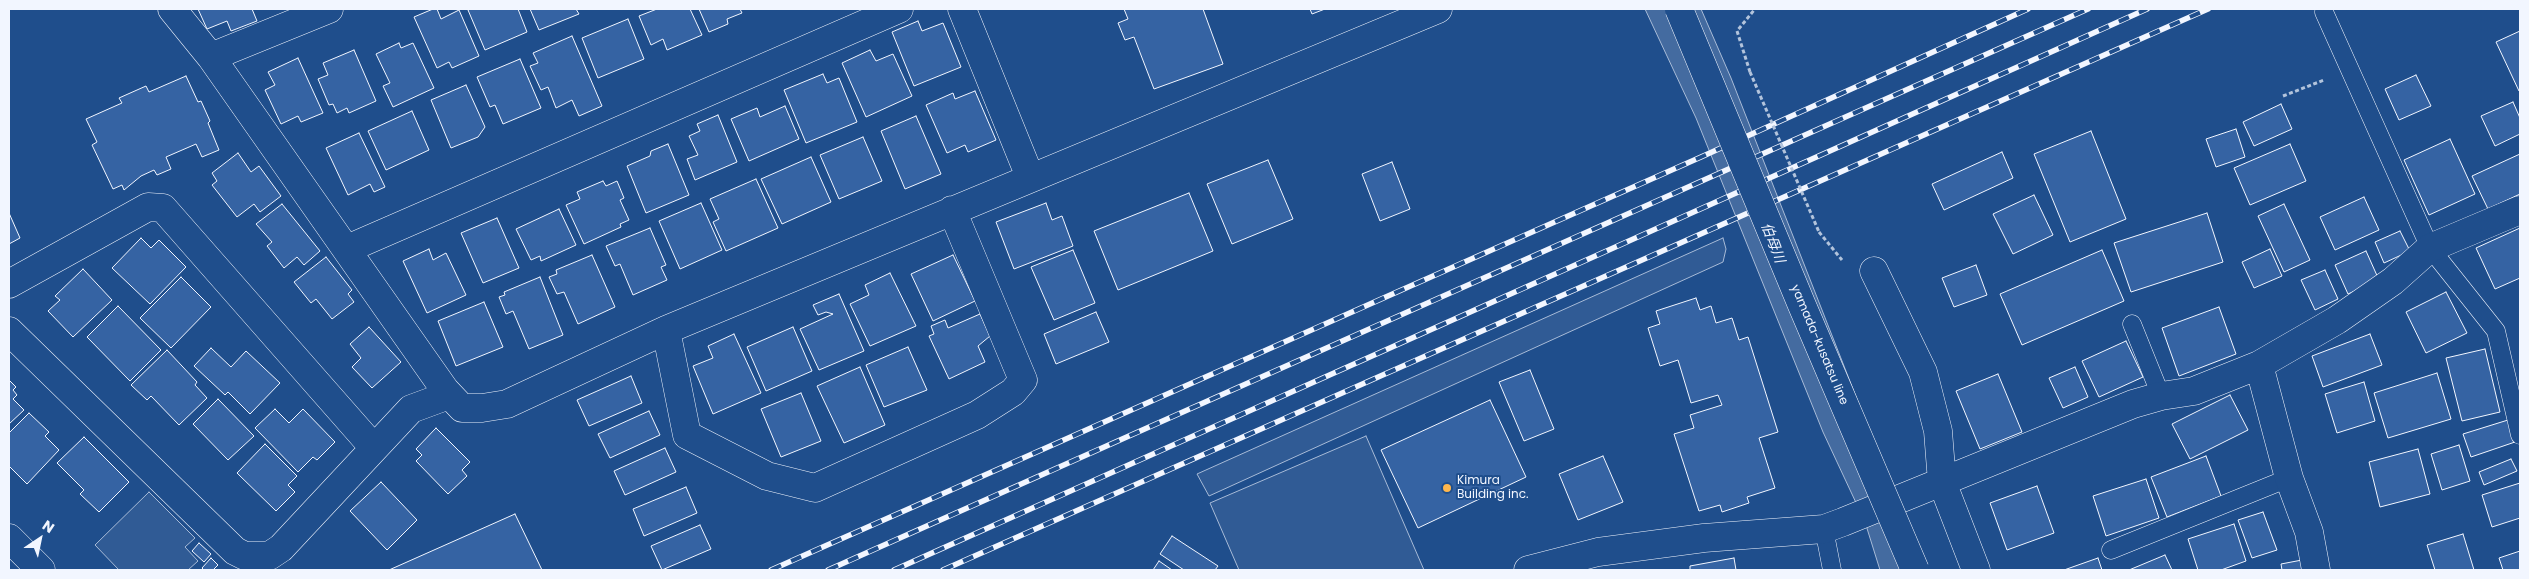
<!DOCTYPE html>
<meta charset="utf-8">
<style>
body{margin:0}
#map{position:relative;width:2529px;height:579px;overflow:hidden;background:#1f4e8c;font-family:Poppins,sans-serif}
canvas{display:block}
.frame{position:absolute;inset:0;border:10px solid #f2f6ff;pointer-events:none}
.north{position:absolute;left:15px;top:514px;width:50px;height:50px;-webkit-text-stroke:4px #1f4e8c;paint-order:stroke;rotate:34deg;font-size:14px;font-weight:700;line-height:20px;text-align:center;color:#f2f6ff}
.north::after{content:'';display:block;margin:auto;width:18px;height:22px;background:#f2f6ff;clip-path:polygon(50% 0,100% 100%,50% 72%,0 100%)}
</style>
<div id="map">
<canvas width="2529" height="579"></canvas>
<div class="frame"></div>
<div class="north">N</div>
</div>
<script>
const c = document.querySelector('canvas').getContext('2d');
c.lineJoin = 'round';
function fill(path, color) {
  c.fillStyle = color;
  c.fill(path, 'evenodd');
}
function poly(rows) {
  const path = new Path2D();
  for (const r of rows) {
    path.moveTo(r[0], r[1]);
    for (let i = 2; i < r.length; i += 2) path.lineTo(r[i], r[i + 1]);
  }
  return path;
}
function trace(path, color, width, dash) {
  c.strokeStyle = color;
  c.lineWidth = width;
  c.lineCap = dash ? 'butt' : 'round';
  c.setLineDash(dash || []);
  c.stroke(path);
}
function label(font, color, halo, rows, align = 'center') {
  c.font = font + ' Poppins,"Noto Sans JP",sans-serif';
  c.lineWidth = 4;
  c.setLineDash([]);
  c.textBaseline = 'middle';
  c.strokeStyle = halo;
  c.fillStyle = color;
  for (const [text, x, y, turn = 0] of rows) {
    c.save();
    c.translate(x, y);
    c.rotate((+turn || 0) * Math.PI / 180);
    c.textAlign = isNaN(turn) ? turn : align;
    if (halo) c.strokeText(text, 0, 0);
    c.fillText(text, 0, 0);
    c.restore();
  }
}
const built = poly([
 [1723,238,1726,249,1723,262,1209,496,1197,474,1723,238],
 [1366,436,1424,570,1239,570,1210,503,1366,436],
 [149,492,195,538,185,547,198,561,188,570,119,570,95,545,149,492]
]);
fill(built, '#305b95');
trace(built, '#a8bbd7', 1);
const water = poly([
 [1645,9,1701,9,1731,78,1924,570,1880,570,1865,522,1823,432,1696,118,1645,9]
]);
fill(water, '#446ba0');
trace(water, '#a8bbd7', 1);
const building = poly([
 [198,9,252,9,257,21,231,31,227,21,207,29,198,9],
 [433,9,437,9,441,19,459,10,479,56,452,68,449,62,437,68,414,17,433,9],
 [471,9,518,9,527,32,485,50,468,10,471,9],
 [530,9,576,9,579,14,539,30,530,9],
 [657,9,690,9,702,35,667,50,663,39,651,45,639,16,657,9],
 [699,9,740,9,742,13,727,19,728,24,709,32,699,9],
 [1124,9,1203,9,1223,64,1154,89,1134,37,1125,40,1118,23,1128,19,1124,9],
 [1310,9,1325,9,1312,14,1310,9],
 [628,19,644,59,598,78,582,38,628,19],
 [918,21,922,31,943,23,961,67,914,86,892,32,918,21],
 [2520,31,2520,90,2519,91,2496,42,2520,31],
 [572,36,602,106,579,116,572,100,556,108,548,87,541,90,530,66,538,63,533,53,572,36],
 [399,43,401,48,413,43,434,88,393,107,383,86,390,83,376,54,399,43],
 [354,50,376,101,349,113,347,108,337,113,333,104,329,105,318,79,328,75,323,63,354,50],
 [870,50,876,61,893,54,912,96,866,117,842,63,870,50],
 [298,58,323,113,301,122,298,116,281,124,265,90,275,85,268,72,298,58],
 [520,59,541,108,503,124,495,105,490,107,477,77,520,59],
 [823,74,827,83,839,78,857,122,806,143,784,90,823,74],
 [2416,75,2431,106,2399,120,2385,89,2416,75],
 [186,76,198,102,201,101,210,121,208,123,219,150,202,157,196,144,166,157,171,169,157,175,154,170,141,176,124,190,122,185,113,189,92,145,97,142,86,119,122,103,119,98,146,86,149,92,186,76],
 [466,85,485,127,478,137,451,148,431,100,466,85],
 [975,91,996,140,968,152,965,145,947,153,926,105,953,93,955,99,975,91],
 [2513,102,2520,118,2520,134,2495,146,2481,116,2513,102],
 [2281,104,2292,129,2254,146,2243,122,2281,104],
 [785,106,799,139,749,161,731,119,757,108,760,117,785,106],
 [412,111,429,150,386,170,368,131,412,111],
 [718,115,737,162,695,180,687,159,698,155,689,136,700,131,697,124,718,115],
 [916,116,941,174,905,189,881,131,916,116],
 [2236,129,2245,157,2216,167,2206,139,2236,129],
 [2091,131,2126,219,2070,242,2034,154,2091,131],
 [359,133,385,187,374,192,370,184,348,195,326,148,359,133],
 [863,137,882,181,839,199,820,155,863,137],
 [2450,139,2475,194,2429,215,2404,160,2450,139],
 [668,144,689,195,646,213,627,166,650,156,651,151,668,144],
 [2290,144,2306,181,2250,205,2234,168,2290,144],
 [2002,152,2013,178,1944,210,1932,184,2002,152],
 [238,153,251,172,259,166,281,196,260,212,254,204,237,217,212,185,217,181,212,173,238,153],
 [2520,154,2520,194,2488,209,2472,176,2520,154],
 [811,157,831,202,782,224,761,179,811,157],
 [1268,160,1293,219,1232,244,1207,184,1268,160],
 [1392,162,1410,209,1380,221,1362,174,1392,162],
 [756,179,778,228,726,251,713,222,719,219,710,199,756,179],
 [603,181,606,186,617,181,624,198,620,200,629,220,620,224,621,227,584,244,566,205,580,199,577,192,603,181],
 [1189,193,1213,251,1118,290,1094,231,1189,193],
 [2034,195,2053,235,2013,254,1993,214,2034,195],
 [2364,197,2379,230,2335,250,2320,217,2364,197],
 [701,203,722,250,680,269,659,221,701,203],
 [1046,203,1052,220,1062,216,1073,246,1014,269,996,222,1046,203],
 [282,204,320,251,304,265,297,257,284,268,267,246,272,242,256,224,282,204],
 [2284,204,2310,260,2284,272,2258,216,2284,204],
 [559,209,576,245,541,261,540,256,531,260,516,229,559,209],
 [9,213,20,238,9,244,9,213],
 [2207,213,2223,262,2131,292,2114,243,2207,213],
 [497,218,519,268,483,283,461,233,497,218],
 [650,228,666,265,661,267,667,280,633,295,620,264,615,266,606,246,650,228],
 [2520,228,2520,278,2495,289,2476,248,2520,228],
 [2400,231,2410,251,2384,263,2375,242,2400,231],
 [141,238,151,248,159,240,186,267,150,304,112,268,141,238],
 [429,249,433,260,446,253,466,295,427,313,403,261,429,249],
 [2270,249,2282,276,2254,288,2242,262,2270,249],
 [1073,250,1095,303,1054,320,1031,267,1073,250],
 [2102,250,2124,301,2022,345,2000,294,2102,250],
 [2366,251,2379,280,2348,294,2335,265,2366,251],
 [592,255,615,307,578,324,564,292,557,294,549,277,557,274,556,270,592,255],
 [953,255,975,301,933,321,911,274,953,255],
 [326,257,352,290,348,294,354,302,332,319,316,299,311,303,294,282,326,257],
 [1976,265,1987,295,1954,307,1942,278,1976,265],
 [83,269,112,300,73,337,48,311,60,300,55,296,83,269],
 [2325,270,2338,299,2315,310,2301,280,2325,270],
 [890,273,916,326,870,346,850,304,869,295,865,285,890,273],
 [181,277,211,307,171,348,140,318,181,277],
 [540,277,563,335,529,349,513,311,506,314,499,297,505,295,504,292,540,277],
 [2446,292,2467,333,2426,353,2406,312,2446,292],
 [839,294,864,351,819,370,800,329,833,314,826,312,818,315,813,305,839,294],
 [1696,298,1700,310,1711,306,1716,323,1732,318,1739,340,1748,337,1778,432,1759,438,1775,488,1747,497,1749,503,1722,512,1720,505,1699,511,1674,434,1694,428,1690,415,1722,405,1718,395,1691,403,1678,360,1660,366,1648,328,1660,324,1656,311,1696,298],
 [484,302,503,347,456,366,438,321,484,302],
 [118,306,161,350,130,381,87,337,118,306],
 [2219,307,2236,354,2179,376,2162,328,2219,307],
 [1096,312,1109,342,1056,364,1044,334,1096,312],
 [980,314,990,336,978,346,985,362,949,379,929,336,934,334,931,326,945,320,948,328,980,314],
 [369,327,401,362,372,388,352,367,361,358,350,344,369,327],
 [793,327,812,371,766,391,747,347,793,327],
 [734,334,761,393,713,414,693,366,713,358,708,346,734,334],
 [2370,334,2382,365,2323,387,2312,356,2370,334],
 [2126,341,2143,377,2099,397,2082,361,2126,341],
 [908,347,927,390,884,407,866,365,908,347],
 [211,348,231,367,246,351,280,383,250,414,228,392,225,395,194,366,211,348],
 [2485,349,2500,412,2462,421,2446,358,2485,349],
 [167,350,197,382,195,385,207,398,179,425,151,396,147,400,131,385,167,350],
 [860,367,885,425,844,443,817,386,860,367],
 [2075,367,2088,397,2063,408,2049,378,2075,367],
 [1530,370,1554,429,1524,441,1499,382,1530,370],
 [2437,373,2451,419,2388,438,2374,393,2437,373],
 [1998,374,2022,432,1980,449,1956,391,1998,374],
 [631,376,642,403,589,426,577,400,631,376],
 [9,380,16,387,13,390,17,395,13,399,24,410,9,424,9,380],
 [2364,382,2375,421,2337,433,2325,394,2364,382],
 [801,393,821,441,781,457,761,409,801,393],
 [2230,395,2248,430,2190,459,2172,424,2230,395],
 [218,399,254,436,228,460,193,424,218,399],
 [1490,400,1526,477,1418,528,1381,450,1490,400],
 [275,409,289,423,303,409,335,442,317,460,313,457,298,472,255,428,275,409],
 [649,411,660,435,610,458,598,434,649,411],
 [29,413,49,432,45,436,59,450,27,484,9,466,9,433,29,413],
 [2508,420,2515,442,2471,457,2463,434,2508,420],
 [436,428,470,462,462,470,467,476,448,494,416,461,422,455,416,449,436,428],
 [84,437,129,482,99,512,80,494,84,490,57,463,84,437],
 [265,444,297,476,288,485,295,492,276,511,237,473,265,444],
 [2459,445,2470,481,2442,490,2431,454,2459,445],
 [665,448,676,472,625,495,614,471,665,448],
 [2418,449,2430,494,2380,507,2369,462,2418,449],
 [1603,456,1623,502,1578,520,1559,474,1603,456],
 [2206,456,2221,496,2167,517,2151,477,2206,456],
 [2511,459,2517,471,2484,485,2479,472,2511,459],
 [2146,479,2159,518,2106,536,2093,496,2146,479],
 [381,482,417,520,387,550,350,511,381,482],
 [2520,483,2520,518,2492,527,2482,495,2520,483],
 [2037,486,2054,533,2007,550,1990,503,2037,486],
 [686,487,697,513,644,536,633,509,686,487],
 [2263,512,2277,550,2252,558,2238,520,2263,512],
 [515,514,542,570,389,570,515,514],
 [2234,524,2246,561,2221,570,2198,570,2188,539,2234,524],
 [700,525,711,549,662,570,651,546,700,525],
 [2463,534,2474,570,2435,570,2427,545,2463,534],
 [1172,536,1218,566,1215,570,1184,570,1160,554,1172,536],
 [199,543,211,554,204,562,192,551,199,543],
 [2520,551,2520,570,2503,570,2499,558,2520,551],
 [2165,555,2172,570,2129,570,2165,555],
 [211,558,218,565,213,570,204,570,202,568,211,558],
 [1734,558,1736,570,1690,570,1690,566,1734,558],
 [2098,558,2102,570,2064,570,2098,558],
 [2302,560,2304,570,2282,570,2281,564,2302,560],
 [1159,561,1172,570,1153,570,1159,561]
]);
fill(building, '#3563a3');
trace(building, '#f2f6ff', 1);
const lane = poly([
 [2324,12,2430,248,2496,331,2520,435],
 [2132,324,2161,396],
 [1824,529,1832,570],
 [2111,550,2289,478]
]);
const street = poly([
 [172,9,211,57,445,390,462,408,482,408,507,404,666,330,1438,9],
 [962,9,1030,177],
 [211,57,329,9],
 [347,249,899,9],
 [1874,271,1923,372,1938,431,1942,482,1976,570],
 [9,284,148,207,163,208,374,448],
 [666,330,687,435,767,476,815,488,977,415,1013,392,1023,380,952,210],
 [9,331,235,551,245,556,269,556,281,548,411,409,449,395],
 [2259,365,2289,478,2309,532,2316,570],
 [9,538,41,570],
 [1528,570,1598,552,1704,538,1824,529,1843,522,2133,404,2161,396,2194,391,2259,365,2337,320,2393,281,2430,248,2520,210]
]);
trace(lane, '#f2f6ff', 19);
trace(street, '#f2f6ff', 29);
trace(poly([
 [1750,72,1737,31,1755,9],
 [2283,96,2324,80],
 [1819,232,1842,260]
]), '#b3c4dc', 3, [4, 2.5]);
trace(lane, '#1f4e8c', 18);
trace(street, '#1f4e8c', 28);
const rail = poly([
 [771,570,1701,157,2028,9],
 [828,570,2088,9],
 [894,570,2147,9],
 [943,570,2208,9]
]);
trace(rail, '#f2f6ff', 5.5);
trace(rail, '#1f4e8c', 4, [11]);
const secondaryBridge = poly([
 [1679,9,1801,303,1915,570]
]);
trace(secondaryBridge, '#f2f6ff', 29, []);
trace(poly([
 [1750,72,1819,232]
]), '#b3c4dc', 3, [4, 2.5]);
trace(secondaryBridge, '#1f4e8c', 28);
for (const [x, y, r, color] of [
 [1447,488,5,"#ffb74d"]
]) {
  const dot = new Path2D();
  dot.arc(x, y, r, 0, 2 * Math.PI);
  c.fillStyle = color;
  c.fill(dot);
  trace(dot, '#1f4e8c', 2);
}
label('12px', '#f2f6ff', '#1f4e8c', [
 ["yamada-kusatsu line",1819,345,67]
]);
label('12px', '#f2f6ff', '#1f4e8c', [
 ["Kimura",1457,481],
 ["Building inc.",1457,495]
], 'left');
label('italic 14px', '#f2f6ff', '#1f4e8c', [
 ["伯母川",1772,243,69]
]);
</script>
